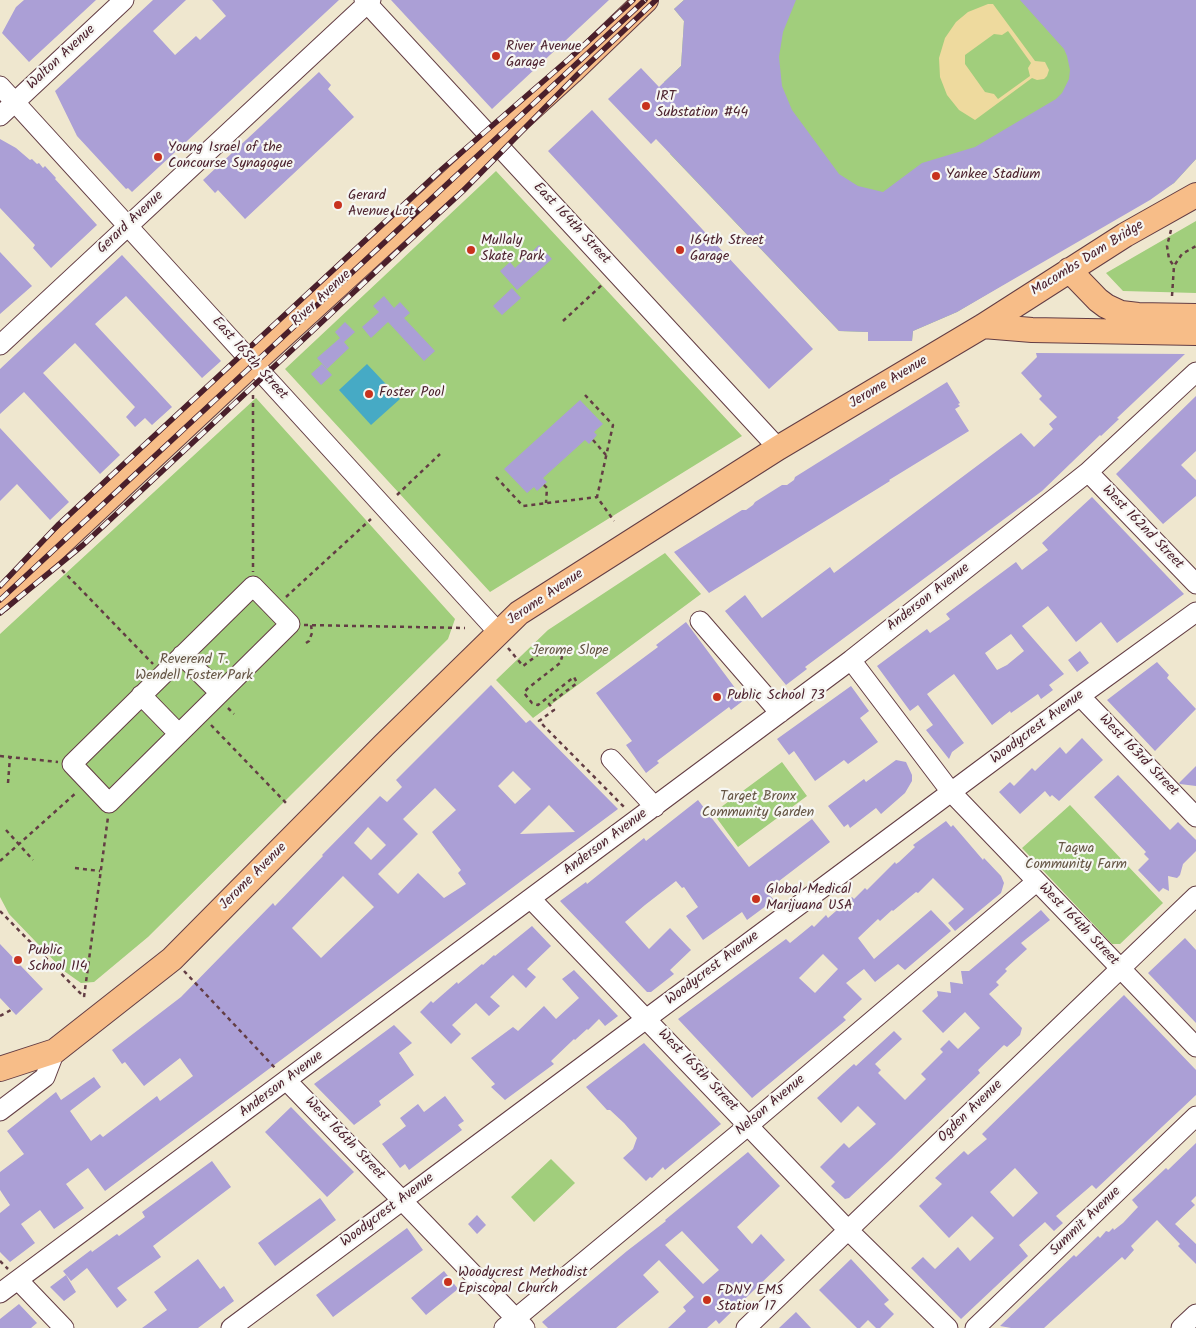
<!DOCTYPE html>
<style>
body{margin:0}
canvas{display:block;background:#efe7cf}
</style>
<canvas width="1196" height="1328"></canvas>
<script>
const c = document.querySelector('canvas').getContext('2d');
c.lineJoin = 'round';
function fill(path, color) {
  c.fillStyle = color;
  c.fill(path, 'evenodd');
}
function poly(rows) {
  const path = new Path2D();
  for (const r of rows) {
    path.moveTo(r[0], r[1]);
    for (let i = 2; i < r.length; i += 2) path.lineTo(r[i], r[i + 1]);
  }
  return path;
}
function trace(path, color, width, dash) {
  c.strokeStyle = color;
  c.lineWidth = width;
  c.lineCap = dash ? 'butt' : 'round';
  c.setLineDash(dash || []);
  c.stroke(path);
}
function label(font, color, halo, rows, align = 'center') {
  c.font = font + ' Kalam,sans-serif';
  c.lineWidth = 4.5;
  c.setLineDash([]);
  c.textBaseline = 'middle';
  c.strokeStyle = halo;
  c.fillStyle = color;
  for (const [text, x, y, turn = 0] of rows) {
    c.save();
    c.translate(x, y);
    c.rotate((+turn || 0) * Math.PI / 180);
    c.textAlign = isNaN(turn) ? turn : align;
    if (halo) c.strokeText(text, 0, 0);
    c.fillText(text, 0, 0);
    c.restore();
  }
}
fill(poly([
 [684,0,1196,0,1196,159,1174,183,957,312,913,331,912,341,868,341,868,332,839,331,670,154,703,123,664,82,681,66,684,21,674,9],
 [496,171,742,436,490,592,285,369],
 [1196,221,1196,293,1123,291,1106,273],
 [256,398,455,619,448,639,148,937,94,982,81,983,64,971,9,914,0,897,0,634],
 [665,553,701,594,533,718,496,680,548,630],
 [782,762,807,796,738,847,713,813],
 [1070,805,1163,903,1120,944,1112,944,1022,848],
 [551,1159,575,1183,534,1222,511,1197]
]), '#a1ce7c');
fill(poly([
 [988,4,993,4,1035,61,1045,62,1049,70,1047,76,1044,79,1037,80,1032,78,975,120,959,110,947,95,940,77,939,58,945,38,956,22,968,12],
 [1008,31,1031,63,1028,68,1030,76,998,99,994,94,985,92,965,64,965,55,994,34,1002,35]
]), '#eeda9e');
fill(poly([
 [367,364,400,399,371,425,339,390]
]), '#46aac5');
fill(poly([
 [24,0,96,0,29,62,2,33,16,7],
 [153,0,186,0,153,31,175,55,196,36,200,40,226,16,212,0,339,0,132,192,128,188,126,189,77,136,55,91],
 [391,0,609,0,492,109],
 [684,0,796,0,783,32,779,57,782,86,792,110,839,174,858,186,883,192,922,163,975,147,1056,99,1062,93,1069,79,1070,70,1067,56,1064,49,1020,0,1196,0,1196,159,1174,183,1150,200,957,312,913,331,912,341,868,341,868,332,839,331,656,139,651,144,608,99,641,68,659,87,681,66,684,21,674,9],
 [319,72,331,85,328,89,354,117,245,219,218,190,215,193,203,180],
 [592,110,813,349,769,389,548,151],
 [0,139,16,148,30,160,32,159,37,164,39,163,43,168,45,166,56,178,55,179,97,225,51,268,33,248,35,245,0,208],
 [539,245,552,259,517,290,500,271,510,262,515,268],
 [0,252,32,286,0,314],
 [122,255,221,361,202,378,126,296,95,324,172,407,152,425,145,418,135,427,126,417,135,407,75,343,43,373,120,455,100,474,24,392,0,414,0,369],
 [512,288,521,298,502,315,493,306],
 [384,296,394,308,400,302,410,313,404,318,435,351,424,361,388,322,371,338,362,327,379,312,373,306],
 [345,322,355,332,344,342,349,348,327,369,317,358,340,338,335,332],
 [1036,353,1185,354,1117,418,1119,419,1101,436,1100,435,1042,491,805,667,807,669,786,685,725,611,745,595,762,618,830,567,834,573,1021,433,1034,447,1053,429,1049,424,1057,417,1039,399,1042,396,1021,373,1037,357],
 [322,364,332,375,321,385,311,374],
 [947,382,960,403,958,404,960,406,955,409,969,431,889,480,890,481,709,593,674,552,742,510,746,510,753,505,755,502,782,485,787,485,794,480,795,477],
 [1196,396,1196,451,1181,465,1196,480,1196,496,1163,524,1116,474],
 [580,400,603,424,594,432,597,435,589,444,585,440,543,478,547,482,537,491,534,487,527,493,504,469],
 [0,428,69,502,50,520,17,484,0,501],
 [1092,497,1184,594,1117,643,1101,622,1076,642,1048,606,1022,626,1064,674,1049,685,1053,690,1041,699,1038,694,1011,713,1010,711,992,725,954,674,927,694,964,743,952,752,949,759,926,730,933,725,918,705,910,711,877,666,927,629,930,633,950,619,946,614,1016,562,1022,570,1048,550,1042,543],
 [1011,634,1024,651,1007,665,997,670,985,653],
 [686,622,744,700,731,710,729,707,657,761,659,763,646,773,626,745,632,741,596,693,658,647,656,645],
 [1080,651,1089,663,1077,672,1068,660],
 [1157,662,1169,675,1167,678,1196,709,1155,751,1107,700],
 [491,685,526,723,530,720,618,809,105,1191,88,1168,66,1184,84,1208,54,1229,40,1210,21,1224,35,1243,10,1262,0,1252,0,1213,10,1205,0,1190,0,1172,24,1154,7,1131,56,1092,61,1100,94,1077,101,1087,70,1111,91,1141,100,1134,103,1137,157,1096,160,1101,193,1076,180,1058,144,1086,125,1062,122,1064,112,1050,181,997,273,903,275,906,323,856,322,855,380,796,387,802,402,787,396,780],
 [513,771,531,789,515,804,498,786],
 [435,788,456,810,432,832,461,870,458,873,466,884,444,898,418,873,398,894,378,874,418,834,403,819],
 [549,805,575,832,520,834],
 [368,827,386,845,371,860,354,843],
 [343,876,374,907,321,958,292,928],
 [851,686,869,711,860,718,878,742,848,764,844,760,815,781,794,751,789,755,777,739],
 [1082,738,1103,760,1059,801,1052,795,1050,797,1045,791,1020,814,999,792,1010,782,1014,786,1032,768,1035,771,1060,747,1066,754],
 [896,760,906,762,912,775,912,781,905,793,881,814,876,808,850,828,848,824,844,827,828,806,864,779,866,782],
 [1196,766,1196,786,1180,784,1179,783],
 [1118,775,1170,830,1178,822,1196,840,1196,851,1183,864,1180,875,1177,878,1168,876,1169,891,1163,888,1159,892,1138,870,1149,859,1144,854,1146,852,1094,797],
 [698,800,749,867,812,819,830,842,766,891,774,900,747,920,742,912,703,940,686,916,698,907,684,887,682,888,676,881,645,905,625,922,649,949,670,928,691,950,670,970,674,974,651,992,647,992,560,901,586,882,587,884,644,838,646,841],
 [946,821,951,827,953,825,983,860,984,858,1001,876,1004,883,1001,893,955,931,948,923,964,909,933,878,918,893,916,892,893,911,892,910,880,921,878,919,858,938,874,959,931,910,951,931,905,970,898,964,875,982,864,969,846,983,862,999,843,1017,846,1020,752,1098,678,1019,786,939,790,943,812,925,814,927,826,915,828,918,852,897,854,899,865,888,867,890,895,862,896,864,899,862,915,847,913,845],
 [823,954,838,969,815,993,799,978],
 [1041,910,1050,920,1021,943,1027,949,1005,969,1007,971,996,982,999,985,989,994,1022,1028,1020,1035,1007,1047,1004,1045,978,1070,980,1073,891,1159,849,1198,845,1199,831,1186,835,1182,820,1167,844,1143,849,1148,876,1124,858,1106,841,1123,817,1098,844,1073,854,1064,856,1066,894,1031,902,1039,875,1064,881,1070,878,1073,905,1100,926,1079,921,1074,943,1052,940,1049,949,1040,958,1049,980,1028,965,1012,943,1033,922,1011,938,996,937,991,951,993,950,982,963,984,961,971,969,971],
 [532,926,551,946,527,969,536,977,526,988,513,975,490,997,500,1006,489,1016,476,1003,452,1025,461,1034,451,1044,420,1012,431,1001,433,1003,457,982,458,984,482,964,483,965,494,955,495,956],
 [1185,938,1196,950,1196,1023,1148,973],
 [0,944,43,989,16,1015,0,998],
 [574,970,618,1016,605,1026,599,1019,588,1030,587,1029,575,1040,574,1039,551,1061,554,1064,505,1100,491,1087,495,1084,471,1058,513,1027,518,1031,544,1006,556,1019,579,998,562,979],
 [1124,995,1196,1070,1196,1095,1096,1189,1092,1185,1056,1216,1063,1223,1054,1231,1045,1222,1019,1245,1028,1256,961,1319,911,1268,923,1257,935,1269,958,1247,970,1261,994,1238,972,1216,949,1238,919,1206,942,1184,935,1178,964,1151,968,1155,987,1139,982,1134],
 [1015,1168,1038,1193,1013,1217,990,1192],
 [394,1025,412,1043,399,1053,414,1075,379,1101,381,1105,354,1125,314,1084],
 [644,1043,721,1124,665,1170,663,1167,652,1178,650,1177,646,1181,623,1158,633,1149,637,1138,624,1123,610,1110,607,1110,586,1087],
 [445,1096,464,1121,458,1125,462,1130,409,1170,405,1164,400,1168,382,1144,406,1126,400,1118,418,1104,424,1112],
 [291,1107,354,1172,327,1197,265,1132],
 [1196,1143,1196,1196,1191,1201,1195,1205,1175,1224,1196,1244,1196,1264,1178,1246,1180,1244,1157,1220,1131,1246,1134,1250,1125,1260,1122,1257,1044,1328,1011,1328,1000,1326,1074,1255,1076,1257,1098,1236,1100,1238,1106,1231,1109,1232,1113,1228,1114,1230,1123,1223,1138,1207,1132,1200,1166,1168,1168,1170],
 [748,1152,780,1186,737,1227,752,1244,761,1234,785,1260,719,1324,716,1320,707,1328,668,1328,686,1311,683,1307,694,1297,659,1260,643,1275,659,1292,616,1328,548,1328,542,1322,627,1251,666,1221,665,1220],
 [682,1231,719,1270,703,1284,665,1245],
 [212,1161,231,1187,153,1246,161,1257,117,1288,127,1300,117,1308,87,1268,71,1281,63,1271,91,1250,92,1252,117,1234,119,1236,145,1217,142,1212],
 [320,1198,336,1220,275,1266,258,1243],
 [477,1215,486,1225,477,1234,468,1224],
 [407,1228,423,1250,333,1317,316,1295],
 [198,1259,220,1289,224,1286,234,1301,198,1328,142,1328,167,1310,154,1292],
 [851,1259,889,1300,884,1304,894,1314,880,1328,876,1328,868,1320,860,1328,857,1328,819,1290],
 [444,1271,458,1289,426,1315,411,1298],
 [66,1275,76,1292,64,1301,50,1287],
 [19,1304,37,1323,31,1328,0,1328,0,1319],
 [796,1312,811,1328,779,1328]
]), '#ab9fd6');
const minor = poly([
 [364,0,778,448],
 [0,86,498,632],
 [0,116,124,0],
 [0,345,371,0],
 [1088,472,1196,584],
 [253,586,290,624,109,803,72,764,253,586],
 [700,621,780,713],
 [182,655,220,693],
 [851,660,951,792,1196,1047],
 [141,695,179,734],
 [1080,696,1196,817],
 [611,759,655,807],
 [531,899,848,1230,948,1328],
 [287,1081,525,1328],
 [0,1111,45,1077,55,1051],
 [18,1280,64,1328],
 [0,1293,851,660,1088,472,1196,372],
 [231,1328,1080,696,1196,612],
 [504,1328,749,1125,1036,882],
 [746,1328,1196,896],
 [975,1328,1196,1116],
 [1181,1328,1196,1314]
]);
const major = poly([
 [1069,270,1098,300,1106,306,1121,313,1138,315,1196,316],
 [983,326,1032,330,1196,333],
 [0,600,253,363,571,72,646,0],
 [0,1069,55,1051,172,959,384,745,519,613,778,448,983,326,1125,235,1196,195]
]);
trace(minor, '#633d44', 21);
trace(major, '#633d44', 26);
trace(poly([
 [1171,230,1167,246,1169,259,1174,266],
 [1172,296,1174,266,1182,254,1196,246],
 [563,321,604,283],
 [253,395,253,572],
 [585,395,613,425,597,497,614,521],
 [593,440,606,455],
 [496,477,523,506,597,497],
 [544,485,547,488,546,503],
 [397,495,440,454],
 [62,570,153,664],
 [286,597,371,519],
 [304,625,465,628],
 [306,643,309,641,312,633,311,625],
 [508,648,523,666,548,647,555,648,562,657,560,663,527,689,524,693,532,703,538,705,574,677,577,683,549,704,554,710,539,721,626,809],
 [228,708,234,714],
 [211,725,288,805],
 [0,756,58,762],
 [8,783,10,757],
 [6,830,33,860],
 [0,861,77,792],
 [75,868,100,871],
 [0,911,84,997],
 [184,971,276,1069],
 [84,997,108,817],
 [0,1016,11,1010],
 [0,1261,8,1269]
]), '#633d44', 2.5, [4, 4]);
trace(minor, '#fff', 19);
trace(major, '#f7bd88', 24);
const rail = poly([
 [0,586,59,524,441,170,569,59,633,0],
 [0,600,645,0],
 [0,613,83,545,399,250,463,191,581,71,656,0]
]);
trace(rail, '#4a1f2b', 5.5);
trace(rail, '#f6f6f2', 4, [11]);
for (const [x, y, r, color] of [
 [496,56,5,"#c8321e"],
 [646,106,5,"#c8321e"],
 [158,157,5,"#c8321e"],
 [936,176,5,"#c8321e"],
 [338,205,5,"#c8321e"],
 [471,250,5,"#c8321e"],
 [680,250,5,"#c8321e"],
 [369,394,5,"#c8321e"],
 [717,697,5,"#c8321e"],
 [756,899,5,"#c8321e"],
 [18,960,5,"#c8321e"],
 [448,1282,5,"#c8321e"],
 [707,1300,5,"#c8321e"]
]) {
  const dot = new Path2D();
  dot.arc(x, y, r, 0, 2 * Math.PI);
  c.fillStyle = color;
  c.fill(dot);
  trace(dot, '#f6f6f2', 2);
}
label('14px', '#4a1f2b', '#f6f6f2', [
 ["River Avenue",506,48],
 ["Garage",506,64],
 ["IRT",656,98],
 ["Substation #44",656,114],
 ["Young Israel of the",168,149],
 ["Concourse Synagogue",168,165],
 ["Yankee Stadium",946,176],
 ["Gerard",348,197],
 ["Avenue Lot",348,213],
 ["Mullaly",481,242],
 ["Skate Park",481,258],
 ["164th Street",690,242],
 ["Garage",690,258],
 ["Foster Pool",379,394],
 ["Public School 73",727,697],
 ["Global Medical",766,891],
 ["Marijuana USA",766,907],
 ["Public",28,952],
 ["School 114",28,968],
 ["Woodycrest Methodist",458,1274],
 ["Episcopal Church",458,1290],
 ["FDNY EMS",717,1292],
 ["Station 17",717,1308]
], 'left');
label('14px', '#4a1f2b', '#f6f6f2', [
 ["Walton Avenue",62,58,-43],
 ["Gerard Avenue",131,223,-43],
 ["East 164th Street",571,224,47],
 ["Macombs Dam Bridge",1088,259,-32],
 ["River Avenue",322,299,-43],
 ["East 165th Street",249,359,48],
 ["Jerome Avenue",889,383,-31],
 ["West 162nd Street",1142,528,46],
 ["Jerome Avenue",546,598,-34],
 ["Anderson Avenue",929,598,-38],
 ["Woodycrest Avenue",1038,728,-37],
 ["West 163rd Street",1138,756,46],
 ["Anderson Avenue",606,843,-37],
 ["Jerome Avenue",254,877,-45],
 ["West 164th Street",1078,925,46],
 ["Woodycrest Avenue",713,969,-37],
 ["West 165th Street",697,1071,46],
 ["Anderson Avenue",282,1085,-37],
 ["Nelson Avenue",771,1106,-40],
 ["Ogden Avenue",971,1112,-44],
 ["West 166th Street",344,1139,46],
 ["Woodycrest Avenue",388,1211,-37],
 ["Summit Avenue",1086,1222,-44]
]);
label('14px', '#645443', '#f6f6f2', [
 ["Jerome Slope",570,652],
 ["Reverend T.",194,661],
 ["Wendell Foster Park",194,677],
 ["Target Bronx",758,798],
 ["Community Garden",758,814],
 ["Taqwa",1076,850],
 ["Community Farm",1076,866]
]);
</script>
